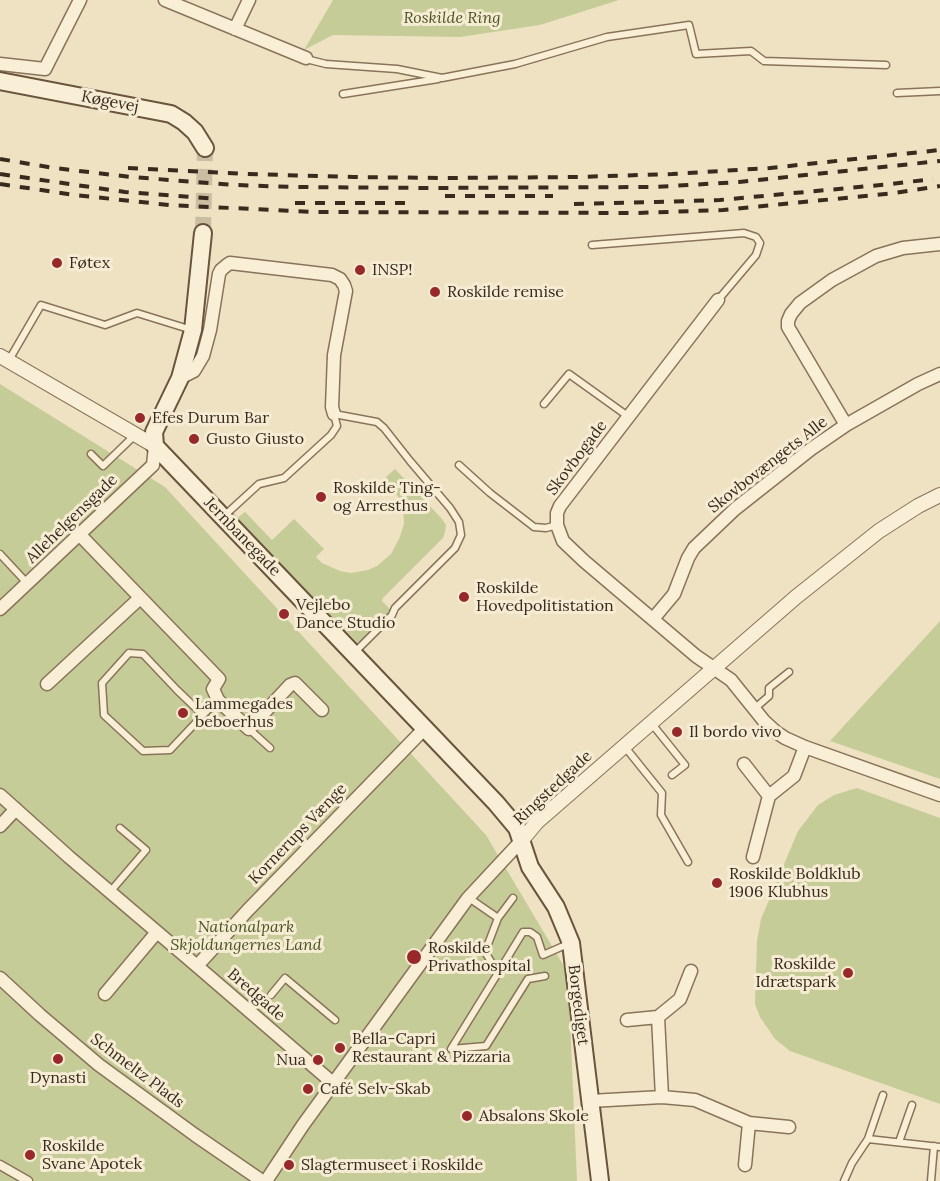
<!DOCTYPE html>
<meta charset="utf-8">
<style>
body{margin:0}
canvas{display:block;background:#eee2c3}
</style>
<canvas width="940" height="1181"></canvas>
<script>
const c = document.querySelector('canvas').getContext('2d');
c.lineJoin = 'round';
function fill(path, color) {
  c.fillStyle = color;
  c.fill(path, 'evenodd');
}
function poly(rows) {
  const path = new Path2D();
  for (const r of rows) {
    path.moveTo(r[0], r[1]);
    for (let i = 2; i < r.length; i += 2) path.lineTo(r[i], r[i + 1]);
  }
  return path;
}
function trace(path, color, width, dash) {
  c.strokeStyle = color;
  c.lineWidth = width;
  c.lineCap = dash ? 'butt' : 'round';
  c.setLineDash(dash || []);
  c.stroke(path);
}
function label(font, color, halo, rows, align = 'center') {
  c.font = font + ' Lora,serif';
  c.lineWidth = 6;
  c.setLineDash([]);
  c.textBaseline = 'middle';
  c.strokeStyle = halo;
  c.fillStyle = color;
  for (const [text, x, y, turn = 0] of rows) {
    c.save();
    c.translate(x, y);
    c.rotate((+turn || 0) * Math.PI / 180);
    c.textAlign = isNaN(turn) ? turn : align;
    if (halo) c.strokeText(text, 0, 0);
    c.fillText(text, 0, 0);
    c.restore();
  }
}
fill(poly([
 [333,0,619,0,540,25,460,37,333,35,304,50],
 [0,384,165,487,486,835,568,973,577,1181,0,1181],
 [395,469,442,519,446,525,445,532,443,538,383,598,382,601,390,609,390,612,360,642,357,642,236,519,245,512,272,540,294,519,324,549,316,557,322,563,340,571,351,573,368,570,377,566,391,554,400,537,402,530,404,524,403,508,399,498,385,478],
 [940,621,940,779,830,741,930,632],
 [857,788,940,818,940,1104,790,1051,775,1039,760,1017,755,1004,757,941,761,919,798,831,818,805,834,795]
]), '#c6cc97');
trace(poly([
 [203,233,205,148]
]), '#cabda2', 16, [16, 8]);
const service = poly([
 [306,59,326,64,397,69,442,78,515,64,607,37,689,25,696,54,751,51,764,61,886,65],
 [897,93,940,91],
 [343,94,438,79],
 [592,245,744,233,756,237,760,243,756,255,718,300],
 [9,360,41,305,105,325,137,313,192,330],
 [544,404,569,374,629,417],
 [91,454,103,466,135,435],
 [459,465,490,493,534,527,546,528,557,525],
 [223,517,259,484,284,478,331,435,337,426,334,414,377,422,384,428,410,461,450,508,459,522,461,535,455,548,395,608,392,615,354,653],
 [0,554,27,583],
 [129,653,143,654,177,690,203,715,170,750,143,751,104,715,102,683,129,653],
 [754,709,769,696,769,688,789,672],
 [203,715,218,700],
 [652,724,685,765,672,775],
 [249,729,270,748],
 [625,747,662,793,661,815,688,862],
 [110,892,146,850,120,828],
 [469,898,498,918,485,952,498,973,451,1049,486,1046,528,979,545,976],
 [498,918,513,898],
 [498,973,523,932,530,932,537,937,543,955,568,944],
 [271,995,285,978,335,1020],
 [868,1139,883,1095],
 [899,1142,912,1105],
 [844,1181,852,1163,868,1139,940,1147],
 [931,1181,934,1146]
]);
const pedestrian = poly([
 [0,1165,28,1181]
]);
const minor = poly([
 [165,0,306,58],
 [235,29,249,0],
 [0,64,45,69,80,0],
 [718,300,560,506,557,513,557,525,563,541,584,561,696,656,731,680,764,721,776,732,785,738,805,747,940,795],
 [180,378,194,371,203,356,210,330,219,274,221,270,227,265,230,263,332,275,340,279,344,285,346,291,334,355,332,407,334,414],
 [846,425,791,332,788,327,788,321,791,314,800,303,832,280,876,256,903,248,940,244],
 [79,534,219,679,213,689,218,700,249,729,290,685,295,683,322,710],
 [0,609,153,465,155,446],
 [653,619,674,594,688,558,694,548,735,509,811,449,846,425,918,384,940,374],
 [47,684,140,598],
 [744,764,769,796],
 [0,795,69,857,197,966,334,1084],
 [0,826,16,809],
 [753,857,769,796,794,776,805,747],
 [197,966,248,910,425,728],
 [0,978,40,1015,99,1065,195,1135,262,1181],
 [105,994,157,932],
 [627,1020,658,1017],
 [662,1097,658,1017,680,999,691,971],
 [590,1101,662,1097,695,1100,749,1123,745,1165],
 [749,1123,789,1127],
 [266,1181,303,1125,468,898,522,840]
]);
const tertiary = poly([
 [0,356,155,446],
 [522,840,537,822,796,597,879,531,918,506,940,495]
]);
const secondary = poly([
 [0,81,171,114,184,122,195,132,205,148],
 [203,233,193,330,180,378,154,432,155,446,496,803,517,828,530,867,556,907,571,943,600,1181]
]);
trace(service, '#89735a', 9);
trace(pedestrian, '#89735a', 11);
trace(minor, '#89735a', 15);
trace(tertiary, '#89735a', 16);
trace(secondary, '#6a543d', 20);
trace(service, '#f9efd6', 6);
trace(pedestrian, '#f9efd6', 8);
trace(minor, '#f9efd6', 12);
trace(tertiary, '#f9efd6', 14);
trace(secondary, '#f9efd6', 16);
trace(poly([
 [0,159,54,168,131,177,235,185,293,187,428,188,655,187,739,182,940,161],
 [128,168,247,174,353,177,445,178,578,177,672,174,770,168,940,150],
 [0,174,125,192,217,199],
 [0,184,75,195,169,205,314,212,637,213,723,210,895,193,940,186],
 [445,196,553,196],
 [295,203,409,203],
 [574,204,656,202,720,200,891,184,933,179]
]), '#382b1e', 4, [10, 10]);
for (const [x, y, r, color] of [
 [57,263,6,"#98292a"],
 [360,270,6,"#98292a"],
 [435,292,6,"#98292a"],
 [140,418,6,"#98292a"],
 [194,439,6,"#98292a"],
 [321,497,6,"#98292a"],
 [464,597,6,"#98292a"],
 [284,614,6,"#98292a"],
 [183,713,6,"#98292a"],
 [677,732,6,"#98292a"],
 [717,883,6,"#98292a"],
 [414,957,8,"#98292a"],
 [848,973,6,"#98292a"],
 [340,1048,6,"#98292a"],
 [58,1059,6,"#98292a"],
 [318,1060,6,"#98292a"],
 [308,1089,6,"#98292a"],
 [467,1116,6,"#98292a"],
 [30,1155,6,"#98292a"],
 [289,1165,6,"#98292a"]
]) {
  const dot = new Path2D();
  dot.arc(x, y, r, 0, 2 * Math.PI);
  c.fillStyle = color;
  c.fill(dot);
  trace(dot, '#f6ecd3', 2);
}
label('italic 16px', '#495524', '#f6ecd3', [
 ["Roskilde Ring",452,18],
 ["Nationalpark",246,927],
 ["Skjoldungernes Land",246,945]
]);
label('16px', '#382b1e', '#f6ecd3', [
 ["Køgevej",110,102,11],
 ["Skovbogade",577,458,-53],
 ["Skovbovængets Alle",768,465,-38],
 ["Allehelgensgade",72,519,-44],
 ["Jernbanegade",242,537,46],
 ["Ringstedgade",553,788,-43],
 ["Kornerups Vænge",298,834,-46],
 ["Bredgade",256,995,41],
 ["Borgediget",578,1005,83],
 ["Schmeltz Plads",137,1071,37]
]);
label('16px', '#382b1e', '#f6ecd3', [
 ["Føtex",69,263],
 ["INSP!",372,270],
 ["Roskilde remise",447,292],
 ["Efes Durum Bar",152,418],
 ["Gusto Giusto",206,439],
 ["Roskilde Ting-",333,488],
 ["og Arresthus",333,506],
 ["Roskilde",476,588],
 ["Hovedpolitistation",476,606],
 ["Vejlebo",296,605],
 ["Dance Studio",296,623],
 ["Lammegades",195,704],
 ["beboerhus",195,722],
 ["Il bordo vivo",689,732],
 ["Roskilde Boldklub",729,874],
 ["1906 Klubhus",729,892],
 ["Roskilde",428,948],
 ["Privathospital",428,966],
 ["Roskilde",836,964,"right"],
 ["Idrætspark",836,982,"right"],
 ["Bella-Capri",352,1039],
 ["Restaurant & Pizzaria",352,1057],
 ["Nua",306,1060,"right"],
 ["Dynasti",58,1078,"center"],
 ["Café Selv-Skab",320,1089],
 ["Absalons Skole",479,1116],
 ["Roskilde",42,1146],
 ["Svane Apotek",42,1164],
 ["Slagtermuseet i Roskilde",301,1165]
], 'left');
</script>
